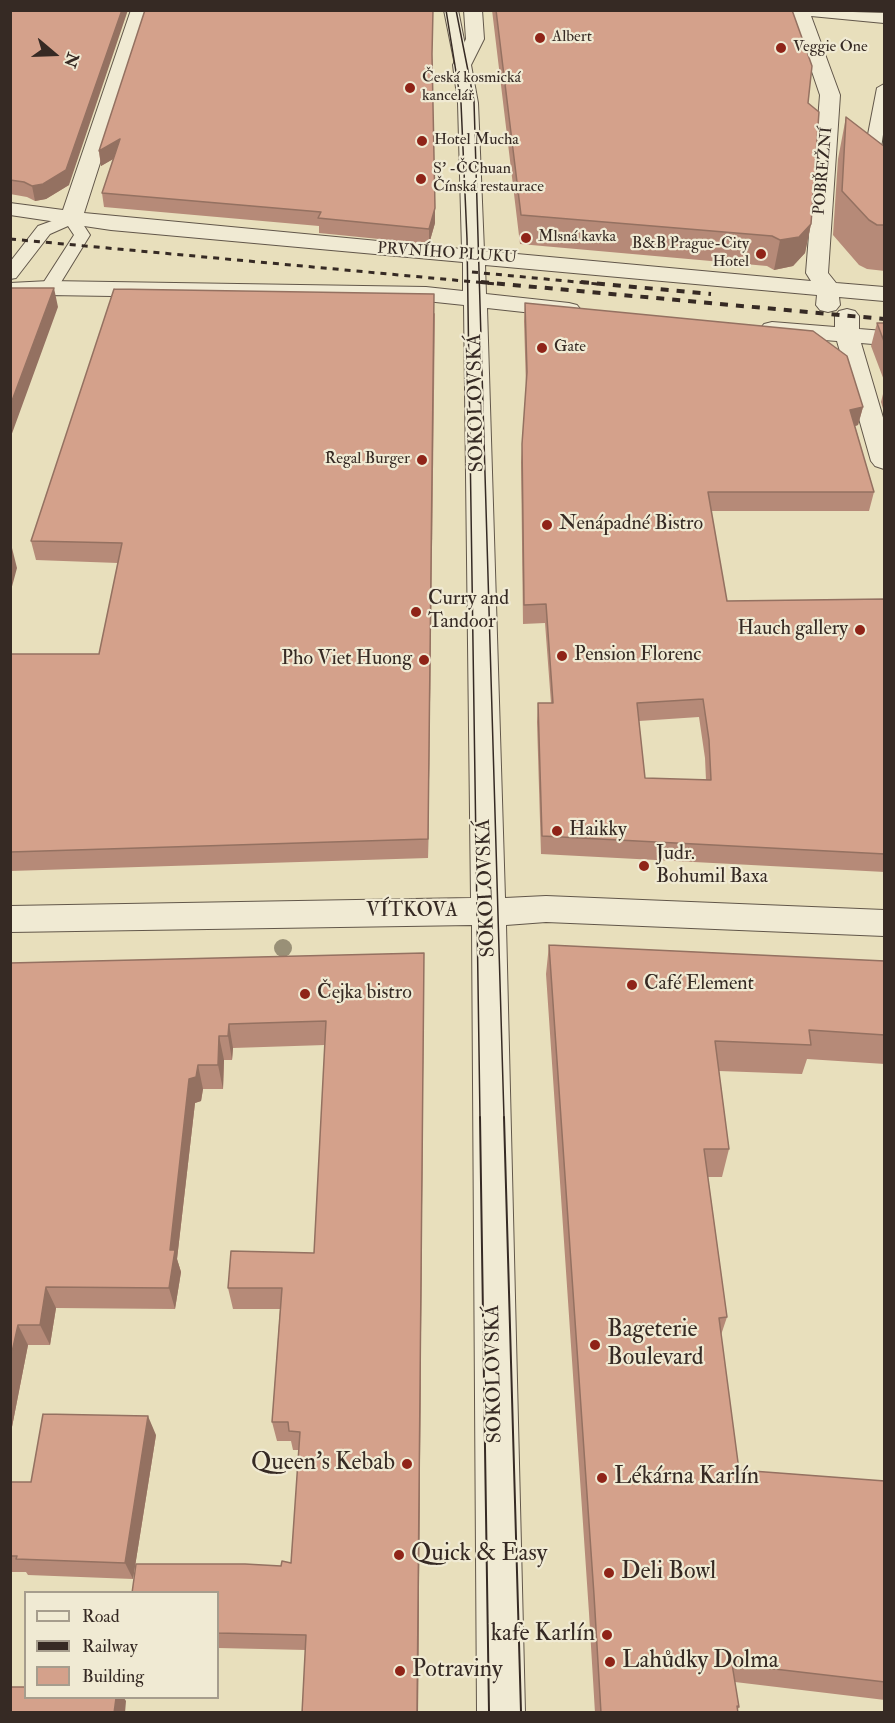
<!DOCTYPE html>
<meta charset="utf-8">
<style>
body{margin:0}
#map{position:relative;width:895px;height:1723px;overflow:hidden;background:#e8dfbc;font-family:"IM FELL Double Pica",serif}
canvas{display:block}
.frame{position:absolute;inset:0;border:12px solid #362a24;pointer-events:none}
.legend{position:absolute;left:24px;top:1591px;width:195px;height:108px;box-sizing:border-box;background:#f0ead3;border:2px solid #a69d8d;margin:0;padding:8px 10px;list-style:none;font-size:18px;color:#362a24}
.legend li{display:flex;align-items:center;gap:12px;height:30px}
.legend b{width:30px;border:2px solid #a69d8d}
.north{position:absolute;left:24px;top:24px;width:60px;height:60px;-webkit-text-stroke:4px #f0ead3;paint-order:stroke;rotate:109deg;font-size:16px;font-weight:700;line-height:24px;text-align:center;color:#362a24}
.north::after{content:'';display:block;margin:auto;width:21px;height:27px;background:#362a24;clip-path:polygon(50% 0,100% 100%,50% 72%,0 100%)}
</style>
<div id="map">
<canvas width="895" height="1723"></canvas>
<div class="frame"></div>
<ul class="legend">
<li><b style="height:8px;background:#f0ead3"></b>Road</li>
<li><b style="height:8px;background:#362a24"></b>Railway</li>
<li><b style="height:16px;background:#d4a18b"></b>Building</li>
</ul>
<div class="north">N</div>
</div>
<script>
const c = document.querySelector('canvas').getContext('2d');
c.lineJoin = 'round';
function poly(rows) {
  const path = new Path2D();
  for (const r of rows) {
    path.moveTo(r[0], r[1]);
    for (let i = 2; i < r.length; i += 2) path.lineTo(r[i], r[i + 1]);
  }
  return path;
}
function trace(path, color, width, dash) {
  c.strokeStyle = color;
  c.lineWidth = width;
  c.lineCap = dash ? 'butt' : 'round';
  c.setLineDash(dash || []);
  c.stroke(path);
}
function fill(path, color) {
  c.fillStyle = color;
  c.fill(path, 'evenodd');
}
function label(font, color, halo, rows, align = 'center') {
  c.font = font + ' "IM FELL Double Pica",serif';
  c.lineWidth = 4.5;
  c.setLineDash([]);
  c.textBaseline = 'middle';
  c.strokeStyle = halo;
  c.fillStyle = color;
  for (const [text, x, y, turn = 0] of rows) {
    c.save();
    c.translate(x, y);
    c.rotate((+turn || 0) * Math.PI / 180);
    c.textAlign = isNaN(turn) ? turn : align;
    if (halo) c.strokeText(text, 0, 0);
    c.fillText(text, 0, 0);
    c.restore();
  }
}
const service = poly([
 [444,10,458,10,469,65,467,68,457,68,455,65,444,10],
 [884,84,884,128,881,148,884,150,884,162,865,150,877,88,884,84],
 [71,214,77,215,90,235,55,292,49,293,43,292,40,288,74,235,68,226,50,234,16,278,10,279,10,262,38,226,71,214]
]);
const minor = poly([
 [131,10,149,10,84,213,462,249,458,103,453,65,466,39,464,10,482,10,484,39,471,65,478,103,484,251,811,281,806,273,820,95,791,10,884,13,884,23,811,16,840,95,828,273,836,283,884,287,884,301,839,297,840,305,836,310,828,312,820,310,816,305,817,295,485,265,486,294,569,303,577,305,581,310,577,315,569,317,487,308,505,898,546,896,884,910,884,936,546,922,506,925,525,1712,477,1712,472,925,10,932,10,906,471,898,464,305,426,301,49,295,10,297,10,283,49,281,426,287,463,291,463,262,111,230,10,215,10,203,63,210,131,10],
 [847,309,855,311,859,316,859,329,884,331,884,345,861,343,884,421,884,469,875,466,871,461,837,341,772,336,764,334,760,329,764,324,772,322,835,327,835,316,839,311,847,309]
]);
trace(service, '#62574a', 2);
trace(minor, '#62574a', 2);
fill(service, '#f0ead3');
fill(minor, '#f0ead3');
trace(poly([
 [446,10,461,103,467,239,480,1118],
 [456,10,474,101,504,1118]
]), '#362a24', 1.5);
trace(poly([
 [480,1117,489,1712],
 [504,1117,521,1712]
]), '#362a24', 2);
trace(poly([
 [10,239,497,284],
 [472,272,598,284]
]), '#362a24', 3, [6, 6]);
trace(poly([
 [481,282,884,319],
 [581,282,711,294]
]), '#362a24', 4, [8, 8]);
c.fillStyle = '#999077';
for (const [x, y] of [
 [283,948]
]) {
  c.beginPath();
  c.arc(x, y, 9, 0, 2 * Math.PI);
  c.fill();
}
fill(poly([
 [10,10,69,185,46,199,35,201,27,197,10,194],
 [492,10,792,10,808,103,811,224,805,253,793,266,774,270,767,266,520,244],
 [432,64,435,223,429,244,319,233,319,226,104,207,102,193,113,159,101,166,99,151],
 [846,117,885,147,885,271,867,269,859,265,833,235,838,159],
 [525,303,863,407,858,425,855,426,874,492,869,511,711,511,727,601,885,599,885,872,541,854,537,722,538,703,551,703,545,623,523,624,521,462,526,386,524,321],
 [699,717,705,758,706,780,645,778,639,721],
 [435,313,428,858,10,871,10,654,99,654,118,563,36,560,31,541],
 [877,323,885,323,885,383,871,346],
 [885,386,885,415,881,402],
 [549,945,885,961,885,1064,807,1059,802,1074,719,1071,729,1149,722,1177,708,1177,727,1317,721,1335,739,1470,885,1481,885,1700,735,1682,739,1707,738,1709,738,1713,595,1713,589,1613,546,974],
 [424,953,418,1713,302,1713,306,1650,218,1648,218,1593,291,1563,299,1450,293,1450,291,1441,277,1441,272,1422,280,1309,233,1309,228,1288,314,1253,325,1045,233,1048,232,1060,224,1060,223,1089,203,1089,201,1101,195,1103,177,1259,181,1272,175,1309,56,1308,50,1345,28,1345,11,1432,10,1432,10,963],
 [156,1435,133,1579,28,1575,26,1572,10,1572,10,1482,31,1482]
]), '#b68a78');
fill(poly([
 [122,10,128,10,69,185,46,199,35,201,32,186],
 [120,139,122,154,101,166,99,151],
 [435,208,435,223,429,244,429,229],
 [811,224,805,253,793,266,774,270,780,240],
 [54,288,58,307,10,439,10,406],
 [435,313,428,858,428,839],
 [863,407,858,425,846,429,850,410],
 [12,548,17,568,10,594,10,554],
 [424,953,418,1713,417,1713],
 [229,1024,233,1048,232,1060,228,1036],
 [219,1036,224,1060,223,1089,218,1065],
 [198,1065,203,1089,201,1101,195,1103,177,1259,181,1272,175,1309,169,1288,170,1250,189,1079],
 [46,1287,56,1308,50,1345,40,1325],
 [18,1325,28,1345,11,1432,10,1430,10,1361],
 [148,1416,156,1435,133,1579,125,1563],
 [116,1698,124,1698,126,1701,125,1713,114,1713]
]), '#947161');
const building = poly([
 [10,10,122,10,66,170,43,184,32,186,24,182,10,180,10,10],
 [145,10,433,10,432,54,435,208,429,229,318,218,321,212,102,193,120,139,99,151,145,10],
 [496,10,792,10,812,66,808,103,819,112,811,224,799,237,780,240,772,236,521,215,496,10],
 [846,117,885,147,885,225,877,225,869,220,842,191,846,117],
 [10,288,54,288,10,406,10,288],
 [114,289,434,294,428,839,10,852,10,654,99,654,122,543,31,541,114,289],
 [525,303,813,331,847,356,863,407,850,410,874,492,708,492,727,601,885,599,885,854,542,836,538,703,553,703,546,604,524,605,522,444,527,372,525,303],
 [703,699,709,740,711,780,645,778,637,703,703,699],
 [877,323,885,323,885,344,877,323],
 [549,945,885,961,885,1035,809,1030,811,1045,715,1041,729,1149,704,1149,727,1317,719,1318,739,1470,885,1481,885,1682,732,1664,739,1707,737,1706,738,1713,601,1713,594,1595,549,945],
 [424,953,417,1713,302,1713,306,1635,218,1633,218,1593,132,1593,136,1564,245,1564,281,1566,282,1561,291,1563,300,1432,289,1431,288,1422,272,1422,282,1288,228,1288,231,1251,314,1253,326,1021,229,1024,228,1036,219,1036,218,1065,198,1065,196,1077,189,1079,170,1250,175,1250,169,1288,46,1287,40,1325,18,1325,10,1361,10,963,424,953],
 [43,1414,148,1416,125,1563,16,1559,17,1556,10,1556,10,1482,31,1482,43,1414],
 [10,1687,26,1687,26,1698,116,1698,114,1713,10,1713,10,1687]
]);
fill(building, '#d4a18b');
trace(building, '#947161', 1.5);
for (const [x, y, r, color] of [
 [540,38,6,"#8f2418"],
 [781,48,6,"#8f2418"],
 [410,88,6,"#8f2418"],
 [422,141,6,"#8f2418"],
 [421,179,6,"#8f2418"],
 [526,238,6,"#8f2418"],
 [761,254,6,"#8f2418"],
 [542,348,6,"#8f2418"],
 [422,460,6,"#8f2418"],
 [547,525,6,"#8f2418"],
 [416,612,6,"#8f2418"],
 [860,630,6,"#8f2418"],
 [562,656,6,"#8f2418"],
 [424,660,6,"#8f2418"],
 [557,831,6,"#8f2418"],
 [644,866,6,"#8f2418"],
 [632,985,6,"#8f2418"],
 [305,994,6,"#8f2418"],
 [595,1345,6,"#8f2418"],
 [407,1464,6,"#8f2418"],
 [602,1478,6,"#8f2418"],
 [399,1555,6,"#8f2418"],
 [609,1573,6,"#8f2418"],
 [607,1635,6,"#8f2418"],
 [610,1662,6,"#8f2418"],
 [400,1671,6,"#8f2418"]
]) {
  const dot = new Path2D();
  dot.arc(x, y, r, 0, 2 * Math.PI);
  c.fillStyle = color;
  c.fill(dot);
  trace(dot, '#f0ead3', 2);
}
label('16px', '#362a24', '#f0ead3', [
 ["Albert",552,38],
 ["Veggie One",793,48],
 ["Česká kosmická",422,79],
 ["kancelář",422,97],
 ["Hotel Mucha",434,141],
 ["S' -ČChuan",433,170],
 ["Čínská restaurace",433,188],
 ["Mlsná kavka",538,238],
 ["B&B Prague-City",749,245,"right"],
 ["Hotel",749,263,"right"],
 ["Gate",554,348],
 ["Regal Burger",410,460,"right"]
], 'left');
label('16px', '#362a24', '#f0ead3', [
 ["POBŘEŽNÍ",824,171,-85],
 ["PRVNÍHO PLUKU",447,254,4]
]);
label('20px', '#362a24', '#f0ead3', [
 ["SOKOLOVSKÁ",477,403,-91],
 ["SOKOLOVSKÁ",487,888,-92],
 ["VÍTKOVA",412,912],
 ["SOKOLOVSKÁ",495,1374,-91]
]);
label('20px', '#362a24', '#f0ead3', [
 ["Nenápadné Bistro",559,525],
 ["Curry and",428,600],
 ["Tandoor",428,623],
 ["Hauch gallery",848,630,"right"],
 ["Pension Florenc",574,656],
 ["Pho Viet Huong",412,660,"right"],
 ["Haikky",569,831],
 ["Judr.",656,855],
 ["Bohumil Baxa",656,878],
 ["Café Element",644,985],
 ["Čejka bistro",317,994]
], 'left');
label('24px', '#362a24', '#f0ead3', [
 ["Bageterie",607,1331],
 ["Boulevard",607,1359],
 ["Queen's Kebab",395,1464,"right"],
 ["Lékárna Karlín",614,1478],
 ["Quick & Easy",411,1555],
 ["Deli Bowl",621,1573],
 ["kafe Karlín",595,1635,"right"],
 ["Lahůdky Dolma",622,1662],
 ["Potraviny",412,1671]
], 'left');
</script>
